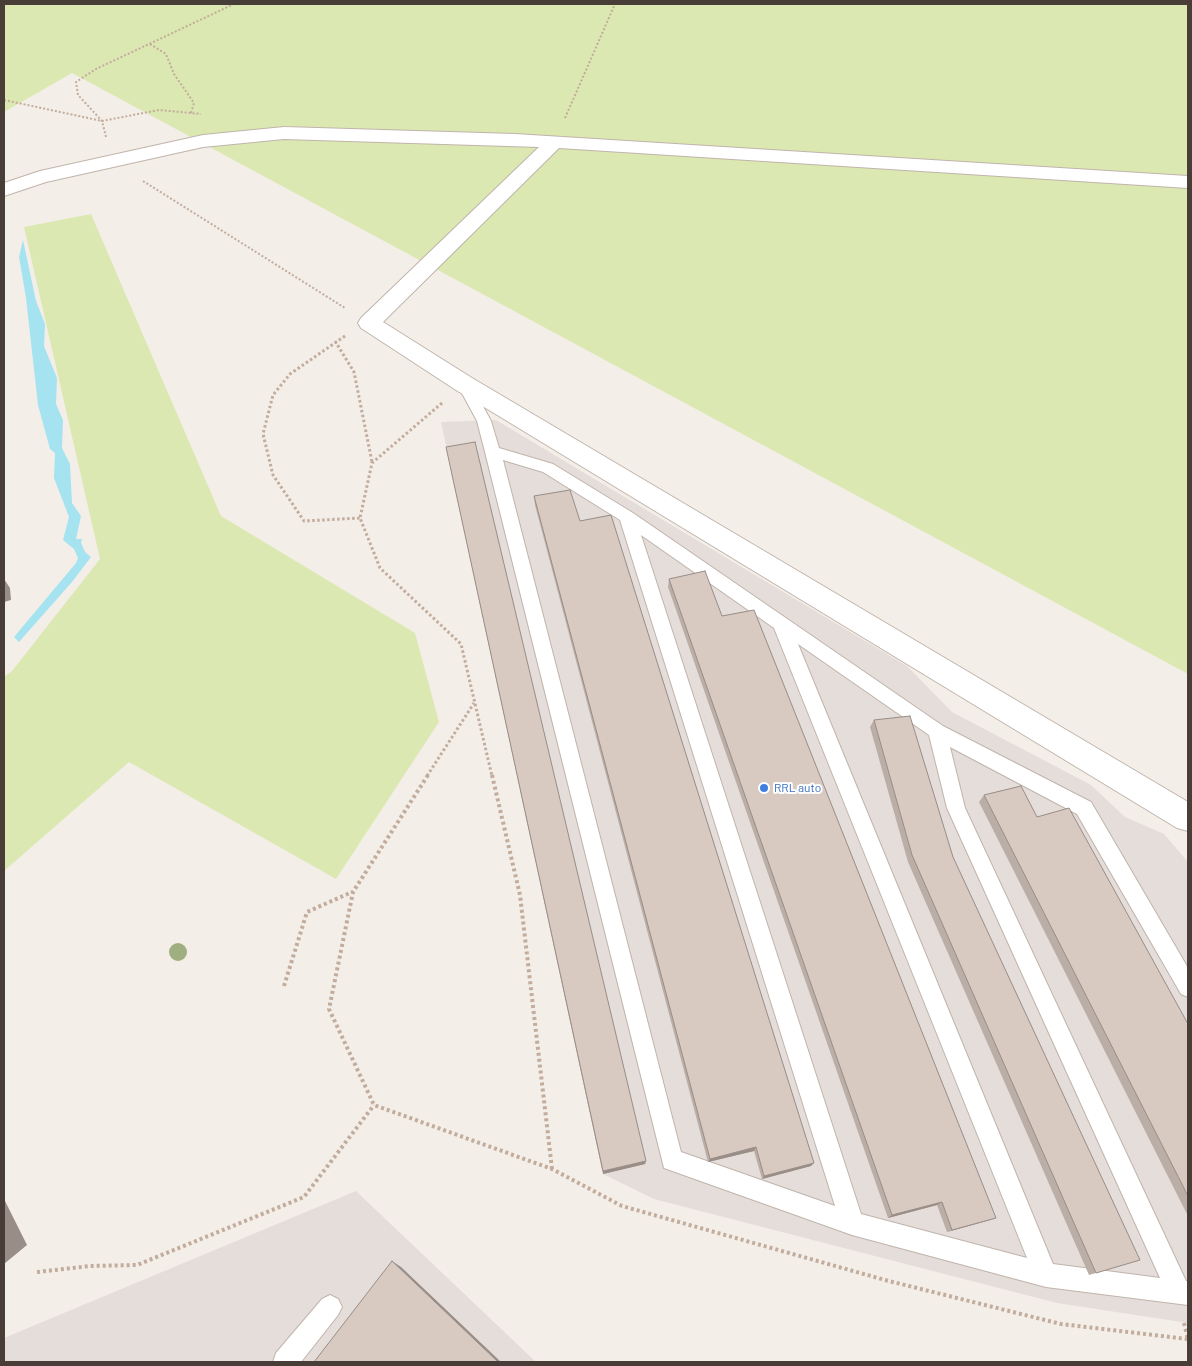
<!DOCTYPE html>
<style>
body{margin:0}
#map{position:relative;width:1192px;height:1366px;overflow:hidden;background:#f4eee9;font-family:Barlow,sans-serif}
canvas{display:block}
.frame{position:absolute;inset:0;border:5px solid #483e37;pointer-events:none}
</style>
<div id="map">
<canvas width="1192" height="1366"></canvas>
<div class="frame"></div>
</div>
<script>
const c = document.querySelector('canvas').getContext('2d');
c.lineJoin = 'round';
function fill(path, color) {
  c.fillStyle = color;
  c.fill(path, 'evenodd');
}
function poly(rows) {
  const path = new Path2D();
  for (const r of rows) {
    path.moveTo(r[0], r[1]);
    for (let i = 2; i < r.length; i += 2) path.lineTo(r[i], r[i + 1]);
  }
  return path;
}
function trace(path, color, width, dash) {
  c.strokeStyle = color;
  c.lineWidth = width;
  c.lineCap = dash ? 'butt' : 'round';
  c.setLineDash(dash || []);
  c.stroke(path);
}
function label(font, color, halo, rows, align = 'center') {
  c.font = font + ' Barlow,sans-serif';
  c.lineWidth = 4;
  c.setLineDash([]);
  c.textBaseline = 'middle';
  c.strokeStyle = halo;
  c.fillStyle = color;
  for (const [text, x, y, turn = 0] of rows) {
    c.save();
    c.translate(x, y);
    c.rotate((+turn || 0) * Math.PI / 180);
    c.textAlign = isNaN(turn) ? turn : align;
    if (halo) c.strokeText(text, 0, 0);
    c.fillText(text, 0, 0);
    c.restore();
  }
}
fill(poly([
 [496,420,907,666,952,712,1091,785,1125,817,1164,834,1188,862,1188,1323,1057,1303,654,1199,603,1174,441,422],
 [356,1191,536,1362,4,1362,4,1338]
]), '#e4ddda');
fill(poly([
 [4,4,1188,4,1188,674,72,73,4,112],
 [91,214,221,516,415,633,439,722,336,879,129,762,4,871,4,677,12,671,100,559,24,227]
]), '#dce8b2');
fill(poly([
 [23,240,36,301,45,324,44,346,57,378,56,404,63,420,62,448,70,464,72,503,81,516,76,539,82,539,81,543,85,552,91,557,72,582,19,642,14,637,76,563,78,558,74,549,63,540,69,517,54,478,55,453,50,449,38,405,26,298,19,257]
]), '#a5e3f1');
const lane = poly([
 [464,379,469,380,491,421,499,448,553,464,633,513,943,726,1091,802,1188,968,1188,997,1181,994,1077,814,950,747,965,808,1186,1281,1188,1281,1188,1305,1046,1287,852,1235,664,1168,485,452,477,421,457,384,459,380,464,379],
 [503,460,543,472,620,520,835,1206,681,1152,503,460],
 [641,535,774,628,1027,1258,861,1214,641,535],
 [798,644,929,735,947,808,1160,1278,1053,1264,798,644],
 [330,1295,338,1299,342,1307,338,1315,301,1362,273,1362,276,1353,322,1299,330,1295]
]);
const street = poly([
 [284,127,515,134,1188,176,1188,188,559,148,383,322,472,378,1188,802,1188,831,1177,828,456,390,361,328,358,323,361,318,539,147,284,139,203,147,46,182,4,196,4,183,40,171,203,135,284,127]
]);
trace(lane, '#c0b4ab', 2);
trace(street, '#c0b4ab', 2);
trace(poly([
 [150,44,166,54,174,74,194,103,191,113],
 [4,100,102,121,159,110,201,114],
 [565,118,615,4],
 [106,137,102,121,78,95,76,82,96,69,234,4],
 [143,181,345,308]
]), '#c2ac9c', 2, [2, 2]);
trace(poly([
 [345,336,290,374,273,395,263,434,273,475,304,521,360,518],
 [335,341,354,372,372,462],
 [442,403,372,463,360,518,380,568,461,644,492,776],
 [427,776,474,703]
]), '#c2ac9c', 3, [2.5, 2.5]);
trace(poly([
 [428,775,353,892,329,1009,374,1105,552,1169,622,1206,885,1280,1061,1324,1187,1339],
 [492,775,520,895,552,1169],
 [284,986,307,912,352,892],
 [37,1272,90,1266,137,1265,304,1197,374,1105],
 [1184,1323,1188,1339]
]), '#c2ac9c', 4, [3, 3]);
fill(lane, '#fff');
fill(street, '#fff');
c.fillStyle = '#9faf7f';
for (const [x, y] of [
 [178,952]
]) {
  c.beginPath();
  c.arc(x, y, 9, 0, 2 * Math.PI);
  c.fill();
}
fill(poly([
 [446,447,646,1161,645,1164,603,1174],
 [534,496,811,1166,762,1179,754,1151,708,1162,535,505],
 [669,579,996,1218,990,1220,947,1232,937,1205,888,1218,668,587],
 [874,720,953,857,1096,1273,1089,1275,908,862,870,727],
 [984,795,1037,817,1188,1024,1188,1216,979,802]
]), '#bbaea6');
fill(poly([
 [4,579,10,588,11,600,4,602],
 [756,1147,754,1151,708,1162,710,1159],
 [646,1161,645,1164,603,1174,603,1171],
 [814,1163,811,1166,762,1179,764,1176],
 [4,1199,27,1245,4,1264],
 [942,1202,937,1205,888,1218,892,1215],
 [996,1218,990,1220,947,1232,952,1230],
 [392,1261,401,1267,501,1362,498,1362]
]), '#988d87');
const building = poly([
 [475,442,646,1161,603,1171,446,447,475,442],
 [570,490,580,521,611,515,814,1163,764,1176,756,1147,710,1159,534,496,570,490],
 [705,571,722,616,754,610,996,1218,952,1230,942,1202,892,1215,669,579,705,571],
 [4,579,5,591,4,592,4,579],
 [910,716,953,857,1140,1260,1096,1273,912,855,874,720,910,716],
 [1021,786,1037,817,1069,808,1188,1024,1188,1196,984,795,1021,786],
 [392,1261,498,1362,314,1362,392,1261]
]);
fill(building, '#d9cac1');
trace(building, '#988d87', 1);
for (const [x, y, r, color] of [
 [764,788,5,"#3f7fe0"]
]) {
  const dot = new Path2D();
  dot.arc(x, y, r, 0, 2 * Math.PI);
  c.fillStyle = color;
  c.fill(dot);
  trace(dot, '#fff', 2);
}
label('12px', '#366cbe', '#fff', [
 ["RRL auto",774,788]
], 'left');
</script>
